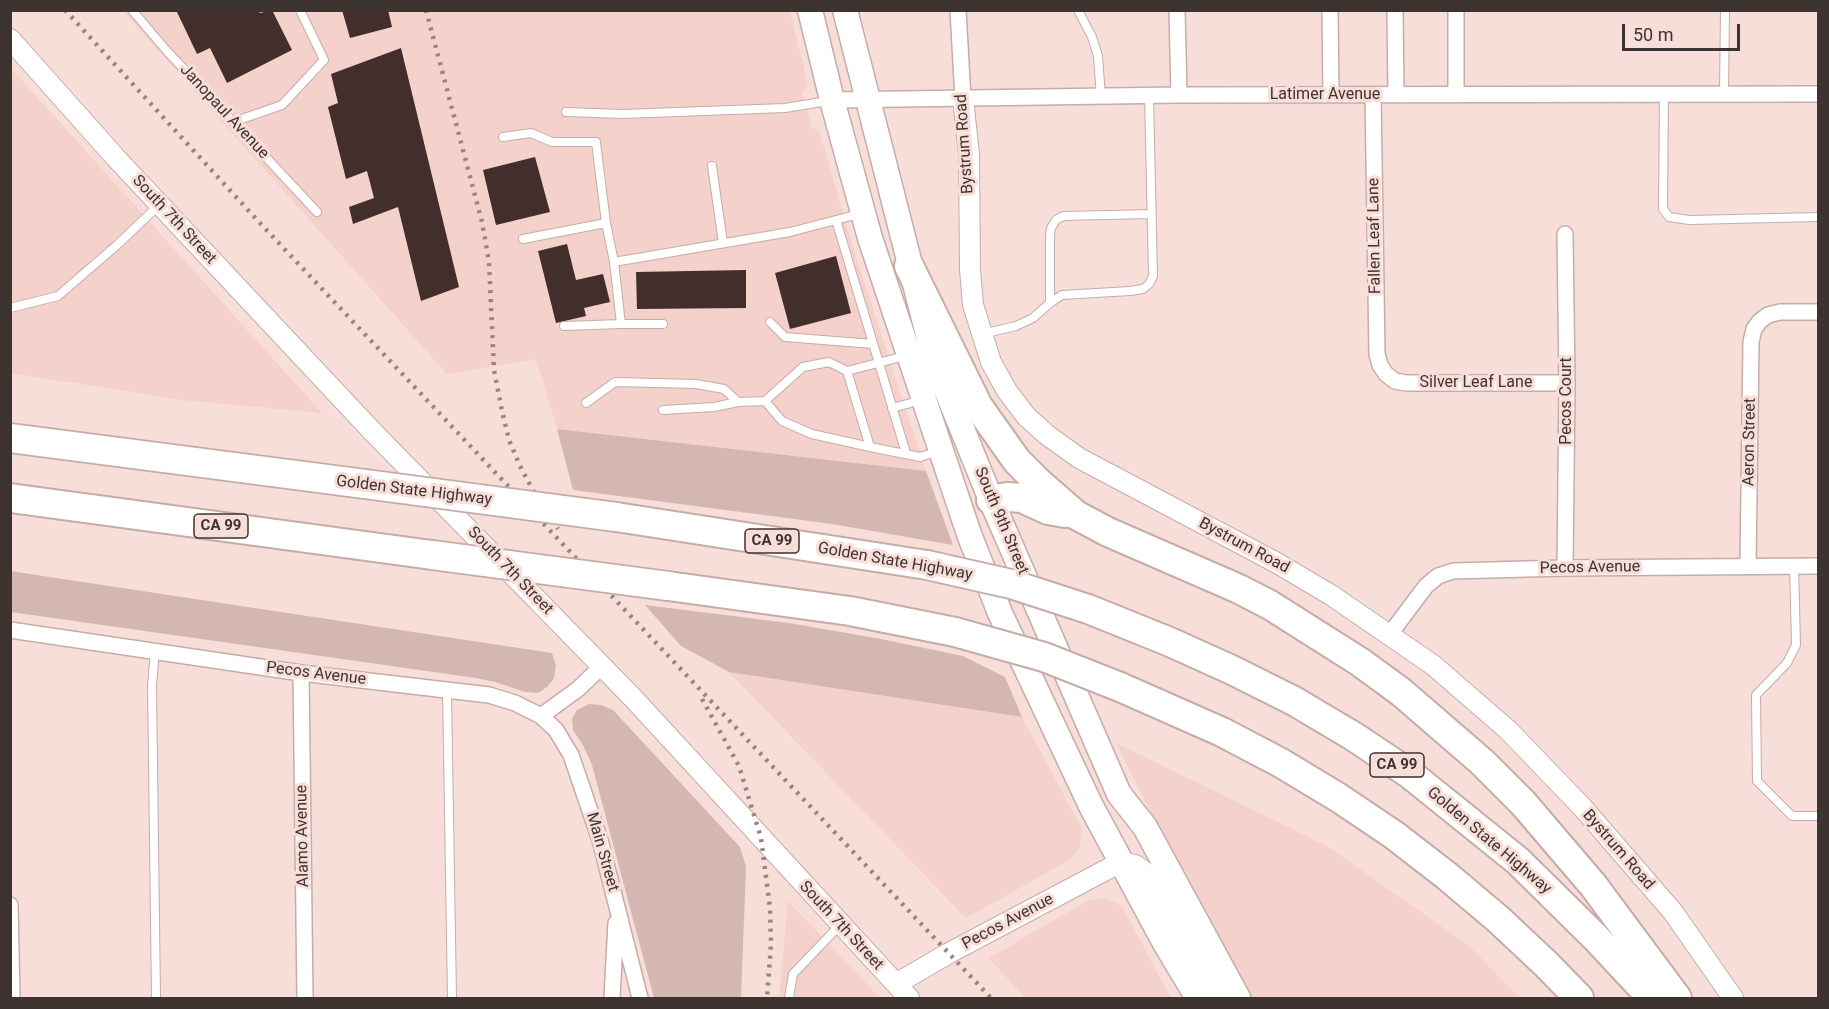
<!DOCTYPE html>
<style>
body{margin:0}
#map{position:relative;width:1829px;height:1009px;overflow:hidden;background:#f8ded8;font-family:Roboto,sans-serif}
canvas{display:block}
.frame{position:absolute;inset:0;border:12px solid #3d3331;pointer-events:none}
.scale{position:absolute;left:1622px;top:24px;width:118px;height:27px;box-sizing:border-box;border:3px solid #3d3331;border-top:0;padding-left:8px;font-size:18px;line-height:21px;white-space:nowrap;color:#3d3331;-webkit-text-stroke:4px #f8ded8;paint-order:stroke}
</style>
<div id="map">
<canvas width="1829" height="1009"></canvas>
<div class="frame"></div>
<div class="scale">50 m</div>
</div>
<script>
const c = document.querySelector('canvas').getContext('2d');
c.lineJoin = 'round';
function fill(path, color) {
  c.fillStyle = color;
  c.fill(path, 'evenodd');
}
function poly(rows) {
  const path = new Path2D();
  for (const r of rows) {
    path.moveTo(r[0], r[1]);
    for (let i = 2; i < r.length; i += 2) path.lineTo(r[i], r[i + 1]);
  }
  return path;
}
function trace(path, color, width, dash) {
  c.strokeStyle = color;
  c.lineWidth = width;
  c.lineCap = dash ? 'butt' : 'round';
  c.setLineDash(dash || []);
  c.stroke(path);
}
function label(font, color, halo, rows, align = 'center') {
  c.font = font + ' Roboto,sans-serif';
  c.lineWidth = 6;
  c.setLineDash([]);
  c.textBaseline = 'middle';
  c.strokeStyle = halo;
  c.fillStyle = color;
  for (const [text, x, y, turn = 0] of rows) {
    c.save();
    c.translate(x, y);
    c.rotate((+turn || 0) * Math.PI / 180);
    c.textAlign = isNaN(turn) ? turn : align;
    if (halo) c.strokeText(text, 0, 0);
    c.fillText(text, 0, 0);
    c.restore();
  }
}
fill(poly([
 [123,11,790,11,808,85,802,93,812,128,819,131,857,260,926,471,557,429,536,359,447,374],
 [10,67,322,413,182,400,11,373],
 [729,672,1022,717,1081,827,1080,848,1068,861,966,918],
 [1116,743,1327,846,1469,946,1520,998,1250,998,1175,861],
 [1106,899,1122,906,1171,998,1025,998,989,958,1089,900],
 [788,901,880,998,779,998]
]), '#f4d1ca');
fill(poly([
 [557,429,926,471,953,545,832,524,573,490],
 [10,571,552,653,556,666,554,678,547,687,538,693,525,692,495,682,476,678,11,612],
 [645,605,789,623,881,639,963,656,1005,677,1022,717,729,672,681,646],
 [589,704,601,705,613,710,740,847,746,867,741,998,654,998,592,765,583,745,573,730,572,719,577,710]
]), '#d4b7b1');
fill(poly([
 [176,10,258,10,260,13,272,10,292,50,227,83,210,48,197,54],
 [342,10,388,10,392,27,350,38],
 [401,48,459,287,421,301,398,207,353,224,349,207,374,198,367,171,346,179,328,107,338,103,331,74],
 [535,157,550,212,496,225,483,170],
 [567,244,576,280,603,274,610,302,584,308,586,316,556,323,538,251],
 [836,256,851,313,790,329,775,273],
 [746,270,746,308,637,309,636,272]
]), '#422e2a');
const service = poly([
 [132,10,166,50,317,212],
 [1078,10,1092,37,1098,56,1101,97],
 [1664,94,1663,209,1669,217,1689,220,1818,217],
 [1724,94,1725,10],
 [566,112,623,114,785,108,828,101],
 [233,122,282,105,324,60,300,10],
 [503,137,531,133,552,142,596,142,606,223,614,262,790,232,859,214],
 [712,166,723,243],
 [836,220,906,453],
 [523,239,606,223],
 [1050,303,1050,235,1051,228,1056,220,1063,216,1152,214],
 [10,308,58,296,117,245,158,206],
 [770,322,785,337,873,344],
 [621,324,663,324],
 [564,326,621,324,614,262],
 [982,334,1016,326,1033,318,1050,303,1062,295,1130,291,1143,289,1149,284,1153,276,1149,96],
 [905,356,847,371,870,447,920,457,939,451],
 [765,401,803,367,829,362,847,371],
 [586,403,615,382,696,384,724,389,738,402],
 [892,408,922,400],
 [663,410,714,407,738,402,765,401,782,421,812,434,870,447],
 [1794,566,1796,645,1787,663,1756,695,1757,781,1792,816,1818,816],
 [155,651,152,685,156,998],
 [447,690,452,998],
 [789,998,793,974,840,925]
]);
const minor = poly([
 [958,10,963,99],
 [1177,10,1179,95],
 [1330,10,1331,95],
 [1395,10,1396,95],
 [1456,10,1456,95],
 [1373,95,1377,354,1380,365,1386,374,1395,381,1406,383,1567,383],
 [832,100,1179,95,1818,94],
 [1748,566,1751,342,1754,329,1760,321,1768,315,1780,312,1818,312],
 [1565,568,1567,383,1565,234],
 [10,630,301,673,489,695,515,703,541,716,578,689,602,666],
 [1390,634,1426,586,1438,576,1453,571,1565,568,1818,566],
 [301,673,305,998],
 [541,716,556,730,571,755,600,840,640,998],
 [10,905,12,998],
 [612,998,616,923]
]);
const tertiary = poly([
 [10,39,116,158,372,431,633,698,909,998],
 [963,99,969,154,970,269,973,305,991,362,1007,391,1026,416,1047,435,1079,458,1277,563,1331,595,1433,665,1508,730,1583,808,1673,912,1733,998],
 [896,984,949,953,1121,862,1135,865,1145,872,1203,976,1222,998]
]);
const primary = poly([
 [810,10,832,100,870,238,969,534,1000,613,1091,806,1166,945,1198,998],
 [845,10,935,362,991,500,1119,794,1145,827,1238,998]
]);
const motorway = poly([
 [909,266,978,406,1017,461,1037,481,1076,515,1108,532,1239,589,1270,605,1360,662,1401,692,1482,762,1523,803,1593,885,1677,998],
 [10,438,365,484],
 [10,498,432,555],
 [991,500,1007,497,1022,498,1048,510,1065,513],
 [616,517,927,565],
 [668,586,850,611,955,632],
 [1088,609,1170,642,1232,670,1294,701,1353,736,1410,774,1518,861,1596,938,1652,998],
 [1120,687,1222,732,1281,763,1339,798,1394,835,1447,876,1498,919,1547,965,1579,998]
]);
trace(service, '#c6aca7', 10);
trace(minor, '#c6aca7', 18);
trace(tertiary, '#c6aca7', 22);
trace(primary, '#c6aca7', 27);
trace(motorway, '#c6aca7', 32);
trace(service, '#fff', 8);
trace(minor, '#fff', 15);
trace(tertiary, '#fff', 20);
trace(primary, '#fff', 24);
trace(motorway, '#fff', 28);
trace(poly([
 [65,10,258,221,991,998],
 [426,10,482,222,489,262,494,370,502,411,509,440,520,466,542,507,558,529],
 [702,699,739,766,761,838,770,908,771,944,767,998]
]), '#968581', 4.5, [3, 6]);
const motorwayBridge = poly([
 [365,484,616,517],
 [432,555,668,586],
 [927,565,1011,584,1088,609],
 [955,632,1044,657,1120,687]
]);
trace(motorwayBridge, '#c6aca7', 32, []);
trace(motorwayBridge, '#fff', 28);
for (const [x, y, w] of [
 [221,526,54],
 [772,541,54],
 [1397,765,54]
]) {
  const box = new Path2D();
  box.roundRect(x - w / 2, y - 12, w, 24, 4.5);
  c.fillStyle = '#f8ded8';
  c.fill(box);
  trace(box, '#3d3331', 1.5);
}
label('bold 15px', '#3d3331', null, [
 ["CA 99",221,526],
 ["CA 99",772,541],
 ["CA 99",1397,765]
]);
label('16px', '#3d3331', '#f8ded8', [
 ["Latimer Avenue",1325,95],
 ["Janopaul Avenue",224,112,47],
 ["Bystrum Road",965,144,-94],
 ["South 7th Street",174,220,47],
 ["Fallen Leaf Lane",1375,236,-91],
 ["Silver Leaf Lane",1476,383],
 ["Pecos Court",1567,401,-90],
 ["Aeron Street",1750,442,-89],
 ["Golden State Highway",414,491,7],
 ["South 9th Street",1001,521,67],
 ["Bystrum Road",1244,546,28],
 ["Golden State Highway",895,562,10],
 ["Pecos Avenue",1590,568,-1],
 ["South 7th Street",510,571,46],
 ["Pecos Avenue",316,674,7],
 ["Alamo Avenue",303,836,-91],
 ["Golden State Highway",1489,841,40],
 ["Bystrum Road",1618,850,49],
 ["Main Street",602,852,74],
 ["Pecos Avenue",1008,922,-28],
 ["South 7th Street",841,926,47]
]);
</script>
